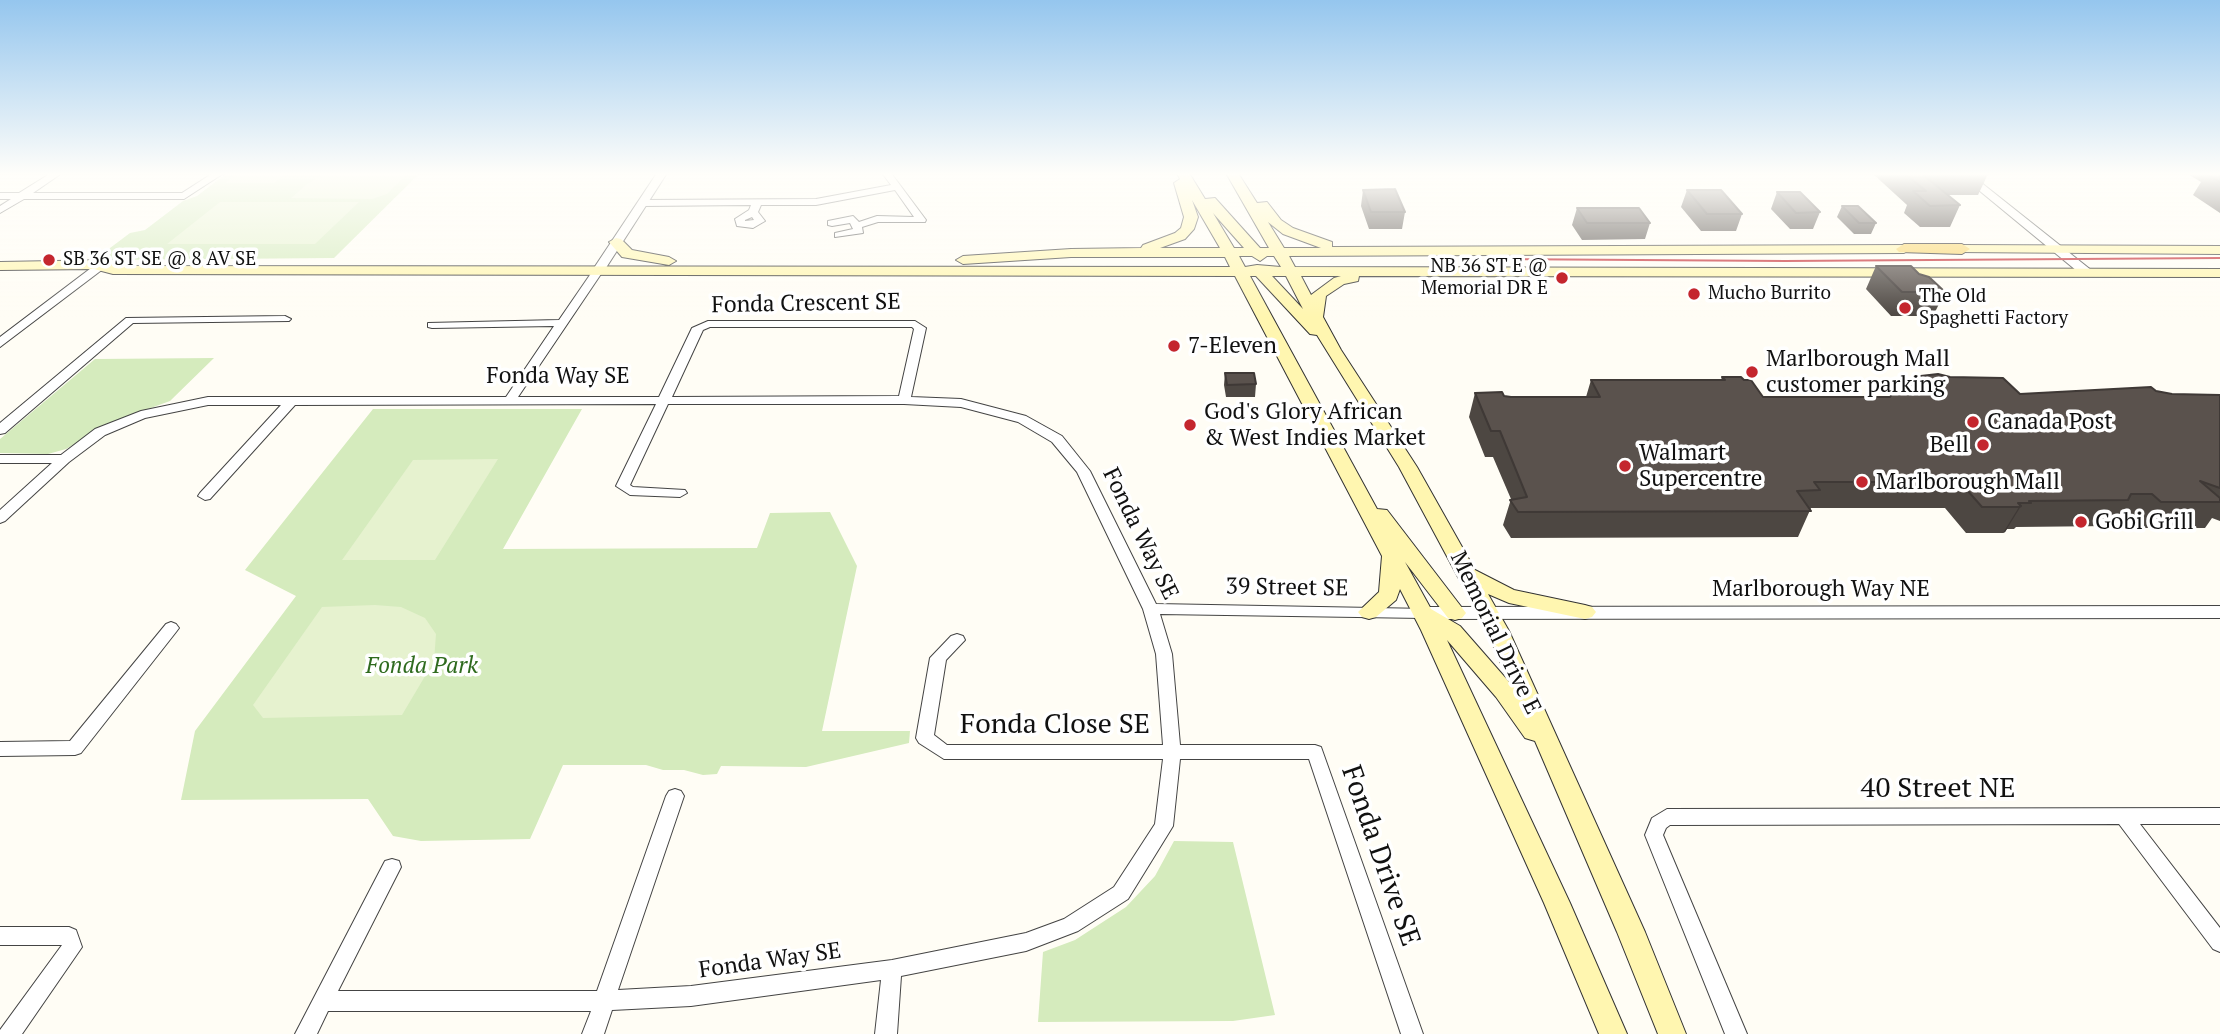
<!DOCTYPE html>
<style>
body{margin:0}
canvas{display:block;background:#fffdf5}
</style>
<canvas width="2220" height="1034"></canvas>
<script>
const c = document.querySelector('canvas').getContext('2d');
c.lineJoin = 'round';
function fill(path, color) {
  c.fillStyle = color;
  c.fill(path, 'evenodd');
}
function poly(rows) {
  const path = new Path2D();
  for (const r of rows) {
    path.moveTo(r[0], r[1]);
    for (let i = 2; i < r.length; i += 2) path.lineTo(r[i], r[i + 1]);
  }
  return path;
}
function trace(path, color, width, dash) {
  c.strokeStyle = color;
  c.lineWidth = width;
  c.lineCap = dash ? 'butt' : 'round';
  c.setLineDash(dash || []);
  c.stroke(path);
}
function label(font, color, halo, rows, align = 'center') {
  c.font = font + ' "PT Serif",serif';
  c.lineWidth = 7;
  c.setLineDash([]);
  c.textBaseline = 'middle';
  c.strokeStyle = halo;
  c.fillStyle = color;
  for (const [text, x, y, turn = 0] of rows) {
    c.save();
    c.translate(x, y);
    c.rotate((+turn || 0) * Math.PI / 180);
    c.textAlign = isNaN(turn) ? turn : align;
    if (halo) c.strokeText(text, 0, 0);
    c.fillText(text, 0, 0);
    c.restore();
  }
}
fill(poly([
 [227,173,420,173,334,258,94,260,130,233,145,230,183,201,197,196],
 [214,358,170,401,115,421,66,449,48,454,0,453,0,439,95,359],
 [373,409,582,409,503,549,757,548,770,513,830,512,857,566,822,731,910,731,909,743,806,767,721,766,717,774,703,775,684,770,663,770,646,765,563,765,530,839,421,841,393,836,368,799,181,800,195,731,296,596,245,570],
 [1174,841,1233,842,1275,1015,1233,1021,1038,1022,1043,952,1075,940,1126,907,1155,876]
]), '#d5ebbd');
fill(poly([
 [238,173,287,173,274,183,225,183],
 [326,173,408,173,387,194,372,199,291,198,307,184],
 [220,202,359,202,315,244,167,244],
 [498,459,435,560,342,560,413,460],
 [375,605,401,607,425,618,436,634,434,661,402,715,263,718,253,705,322,607]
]), '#e6f2cf');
const minor = poly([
 [51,173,62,173,33,193,182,193,213,173,224,173,184,199,24,199,0,213,0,206,11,199,0,199,0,193,19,193,51,173],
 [882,173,891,173,926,220,925,222,878,222,862,227,863,233,835,237,835,233,853,229,850,223,832,226,828,225,828,221,853,216,859,222,877,216,914,217,895,190,816,205,761,205,758,212,765,221,753,228,737,226,735,219,749,210,751,205,643,206,638,203,643,200,816,199,891,185,882,173],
 [752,217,754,220,745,221,745,220,752,217],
 [598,268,603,271,518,397,659,397,692,328,708,321,915,321,926,328,911,397,961,399,1026,416,1062,436,1090,471,1156,604,1428,609,1431,613,1428,617,1423,618,1160,614,1172,654,1180,745,1315,745,1321,747,1423,1034,1401,1034,1309,759,1180,759,1173,826,1128,899,1078,931,1026,951,901,976,897,1034,875,1034,881,980,691,1006,612,1010,604,1034,582,1034,591,1011,328,1011,317,1034,295,1034,385,861,392,859,399,861,401,867,338,991,597,991,666,796,669,791,675,789,681,791,684,796,618,990,691,986,892,960,1026,933,1064,919,1114,887,1155,824,1163,759,944,759,919,743,916,738,930,658,951,636,957,634,963,636,965,640,946,660,934,735,947,745,1163,745,1156,654,1143,609,1077,472,1052,442,1018,422,961,407,904,404,668,404,630,485,633,487,685,490,687,493,680,497,630,495,616,486,656,404,295,405,210,499,205,500,198,496,200,493,281,405,208,405,145,418,105,435,69,462,5,521,0,523,0,510,52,463,0,463,0,455,61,455,95,429,141,411,208,397,506,397,554,326,432,328,428,327,428,323,559,320,594,269,598,268],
 [710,327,912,327,914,329,899,396,672,397,703,330,710,327],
 [285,316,291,319,289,321,133,323,5,433,0,434,0,423,126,318,285,316],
 [171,622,176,624,179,628,176,632,81,753,75,755,0,756,0,742,70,741,166,624,171,622],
 [2220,808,2220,824,2140,824,2220,928,2220,952,2213,949,2119,824,1670,825,1666,828,1663,835,1747,1034,1725,1034,1645,835,1652,818,1667,809,2220,808],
 [0,927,69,927,76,930,82,947,22,1034,0,1034,0,1030,62,945,0,945,0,927]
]);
const tertiary = poly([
 [657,173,667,173,602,274,594,274,592,271,657,173],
 [1958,173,1969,173,2091,270,2091,276,2083,276,1958,173],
 [99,262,105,266,103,269,0,347,0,337,99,262],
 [2220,606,2220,618,1423,619,1417,617,1414,613,1417,609,1423,607,2220,606]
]);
const secondary = poly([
 [1177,173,1189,173,1205,199,1215,198,1260,248,1269,248,1226,173,1238,173,1257,203,1267,202,1281,220,1293,228,1332,242,1332,247,1904,245,1911,249,1904,253,1289,256,1295,267,2220,269,2220,277,1359,276,1358,281,1344,284,1326,296,1323,317,1341,350,1417,467,1475,570,1514,590,1585,605,1592,607,1596,612,1592,617,1585,619,1509,603,1488,594,1509,631,1645,932,1686,1034,1658,1034,1617,932,1535,741,1525,738,1496,697,1447,640,1570,903,1627,1034,1599,1034,1544,903,1421,630,1400,589,1396,600,1376,617,1369,619,1362,617,1358,612,1379,592,1382,556,1235,276,113,274,94,269,0,270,0,262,111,260,116,261,117,266,1230,267,1225,257,1071,257,963,264,956,260,963,256,1071,249,1141,248,1143,245,1175,233,1181,228,1184,217,1174,183,1180,179,1177,173],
 [1192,200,1220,248,1160,248,1185,239,1194,229,1198,217,1192,200],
 [1213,213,1244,248,1234,248,1213,213],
 [1268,222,1283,234,1321,248,1284,248,1268,222],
 [1239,256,1252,256,1260,261,1267,256,1274,256,1281,267,1257,265,1245,267,1239,256],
 [1250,276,1256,276,1310,334,1317,335,1399,467,1487,631,1509,682,1460,626,1431,609,1405,562,1448,618,1455,620,1462,618,1466,613,1387,510,1377,509,1250,276],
 [1272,276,1286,276,1303,309,1272,276],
 [1301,276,1341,276,1334,278,1311,295,1301,276],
 [616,238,621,239,632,250,669,257,676,261,669,265,622,257,609,242,616,238],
 [1962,245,2220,246,2220,254,1957,252,1955,249,1962,245]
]);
const primary = poly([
 [1904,244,1962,244,1970,249,1962,254,1899,252,1896,249,1904,244]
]);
trace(minor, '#444', 2);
trace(tertiary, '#444', 2);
trace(secondary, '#333', 2);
trace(primary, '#222', 2);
fill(minor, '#fff');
fill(tertiary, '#fff');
fill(secondary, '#fff6b0');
fill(primary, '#f9d66b');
trace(poly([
 [1492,259,1785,261,2220,258]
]), '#c4262e', 2);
fill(poly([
 [1872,173,1986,173,1988,174,1978,195,1948,195,1960,205,1950,227,1920,227,1904,213,1907,205],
 [2189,173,2220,173,2220,213,2193,195,2201,182,2188,174],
 [1363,190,1405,212,1402,229,1369,229,1361,206],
 [1687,190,1742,214,1736,231,1701,231,1681,207],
 [1777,192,1820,212,1813,229,1790,229,1771,209],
 [1842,206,1876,223,1871,234,1854,234,1837,217],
 [1577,208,1650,223,1645,239,1582,240,1572,225],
 [1876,266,1919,274,1945,292,1933,316,1891,316,1866,289],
 [1225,373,1256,384,1255,397,1226,397,1224,385],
 [1722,377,1763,397,1890,397,1905,391,1912,377,2020,394,2156,391,2172,394,2220,395,2220,521,2212,518,2205,528,2142,528,2134,520,2115,520,2110,526,2016,527,2014,529,2007,529,2005,532,2003,533,1966,533,1945,508,1811,508,1798,537,1511,538,1503,525,1511,499,1493,457,1485,457,1469,417,1475,393,1511,397,1586,397,1591,380,1721,380]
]), '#4d4742');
fill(poly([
 [2021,506,2005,532,2003,533,2019,507]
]), '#3f3936');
const building = poly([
 [1904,173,1986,173,1988,174,1922,174,1960,205,1930,206,1913,191,1926,191,1904,173],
 [2206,174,2220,174,2220,182,2206,174],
 [1395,189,1405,212,1371,212,1363,190,1395,189],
 [1687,190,1721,190,1742,214,1707,214,1687,190],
 [1777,192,1800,192,1820,212,1796,213,1777,192],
 [1842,206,1858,206,1876,223,1859,223,1842,206],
 [1577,208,1639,208,1650,223,1587,223,1577,208],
 [1876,266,1911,266,1919,274,1929,277,1945,292,1902,292,1876,266],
 [1225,373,1254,373,1256,384,1227,385,1225,373],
 [1938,374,1950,377,2003,378,2020,394,2151,387,2156,391,2172,394,2220,395,2220,488,2200,481,2220,498,2220,502,2161,502,2152,494,2131,494,2128,500,2029,501,2031,503,2018,503,2021,506,2019,507,1982,507,1960,482,1814,482,1820,490,1797,491,1811,511,1518,512,1510,500,1527,497,1500,431,1491,431,1475,393,1502,392,1504,396,1511,397,1600,397,1591,380,1725,380,1722,377,1741,377,1744,380,1751,380,1763,397,1890,397,1894,391,1925,391,1912,377,1938,374]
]);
fill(building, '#5a524d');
trace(building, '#3f3936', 2);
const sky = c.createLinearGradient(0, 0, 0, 317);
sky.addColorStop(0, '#95c6ee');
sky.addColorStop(0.55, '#fffefa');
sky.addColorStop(1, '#fffefa00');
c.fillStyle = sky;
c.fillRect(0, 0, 2220, 317);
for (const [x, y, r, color] of [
 [49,260,7,"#c4262e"],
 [1562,278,7,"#c4262e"],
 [1694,294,7,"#c4262e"],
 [1905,308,7,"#c4262e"],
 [1174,346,7,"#c4262e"],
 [1752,372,7,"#c4262e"],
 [1973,422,7,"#c4262e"],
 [1190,425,7,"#c4262e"],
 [1983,445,7,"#c4262e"],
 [1625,466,7,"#c4262e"],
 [1862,482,7,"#c4262e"],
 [2081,522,7,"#c4262e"]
]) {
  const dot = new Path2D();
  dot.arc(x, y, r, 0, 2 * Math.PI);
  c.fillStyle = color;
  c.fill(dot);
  trace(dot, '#fff', 2.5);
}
label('19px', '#111', '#fff', [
 ["SB 36 ST SE @ 8 AV SE",63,260],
 ["NB 36 ST E @",1548,267,"right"],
 ["Memorial DR E",1548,289,"right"],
 ["Mucho Burrito",1708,294],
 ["The Old",1919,297],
 ["Spaghetti Factory",1919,319]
], 'left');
label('23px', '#111', '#fff', [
 ["Fonda Crescent SE",806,304,-1],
 ["Fonda Way SE",558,376],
 ["Fonda Way SE",1140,534,64],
 ["39 Street SE",1287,588,1],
 ["Marlborough Way NE",1821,589],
 ["Memorial Drive E",1495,633,64],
 ["Fonda Way SE",770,961,-8]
]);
label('23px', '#111', '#fff', [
 ["7-Eleven",1188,346],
 ["Marlborough Mall",1766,359],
 ["customer parking",1766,385],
 ["God's Glory African",1204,412],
 ["& West Indies Market",1204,438],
 ["Canada Post",1987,422],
 ["Bell",1969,445,"right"],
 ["Walmart",1639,453],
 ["Supercentre",1639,479],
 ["Marlborough Mall",1876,482],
 ["Gobi Grill",2095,522]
], 'left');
label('italic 23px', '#2f6b1f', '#fff', [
 ["Fonda Park",422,666]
]);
label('28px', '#111', '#fff', [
 ["Fonda Close SE",1055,725],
 ["40 Street NE",1938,789],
 ["Fonda Drive SE",1380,856,71]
]);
</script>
